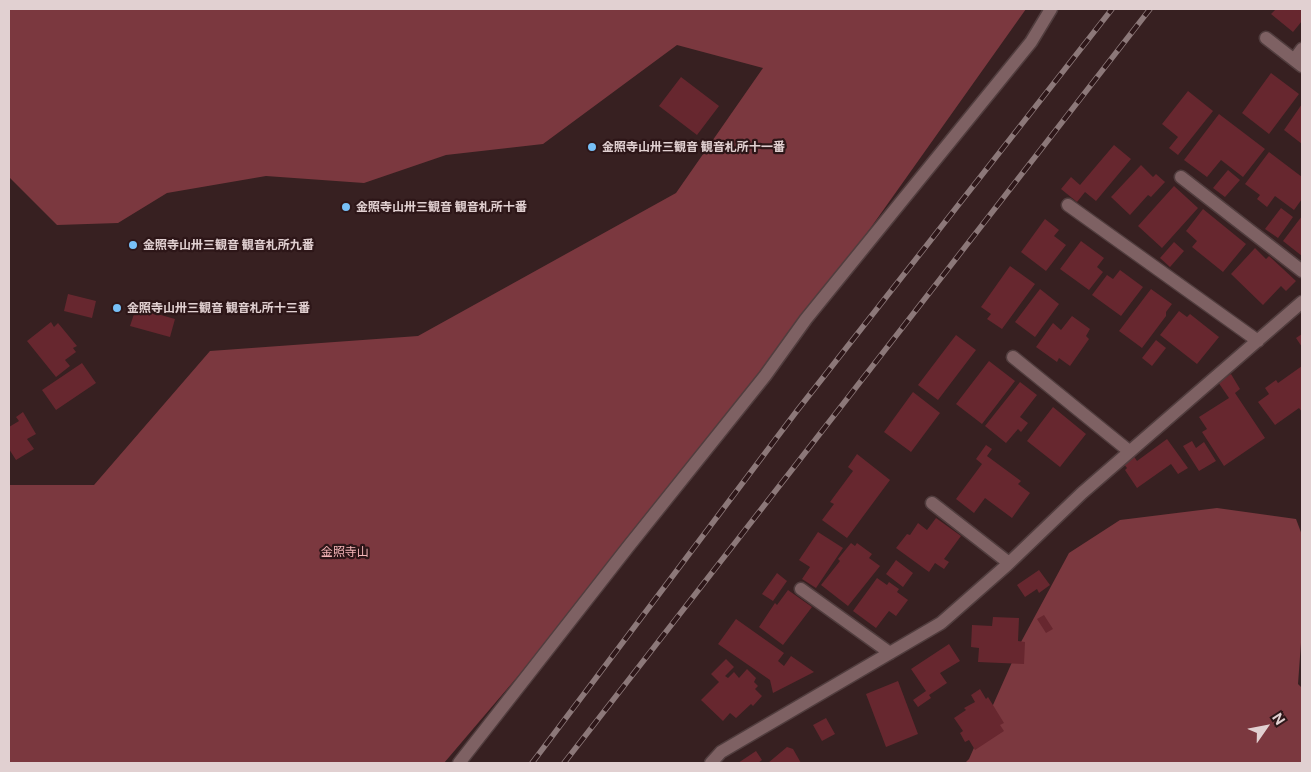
<!DOCTYPE html>
<meta charset="utf-8">
<style>
body{margin:0}
#map{position:relative;width:1311px;height:772px;overflow:hidden;background:#372021;font-family:"Public Sans",sans-serif}
canvas{display:block}
.frame{position:absolute;inset:0;border:10px solid #e1d0d1;pointer-events:none}
.north{position:absolute;left:1241px;top:702px;width:50px;height:50px;-webkit-text-stroke:4px #2d1618;paint-order:stroke;rotate:57deg;font-size:14px;font-weight:700;line-height:20px;text-align:center;color:#e1d0d1}
.north::after{content:'';display:block;margin:auto;width:18px;height:22px;background:#e1d0d1;clip-path:polygon(50% 0,100% 100%,50% 72%,0 100%)}
</style>
<div id="map">
<canvas width="1311" height="772"></canvas>
<div class="frame"></div>
<div class="north">N</div>
</div>
<script>
const c = document.querySelector('canvas').getContext('2d');
c.lineJoin = 'round';
function fill(path, color) {
  c.fillStyle = color;
  c.fill(path, 'evenodd');
}
function poly(rows) {
  const path = new Path2D();
  for (const r of rows) {
    path.moveTo(r[0], r[1]);
    for (let i = 2; i < r.length; i += 2) path.lineTo(r[i], r[i + 1]);
  }
  return path;
}
function trace(path, color, width, dash) {
  c.strokeStyle = color;
  c.lineWidth = width;
  c.lineCap = dash ? 'butt' : 'round';
  c.setLineDash(dash || []);
  c.stroke(path);
}
function label(font, color, halo, rows, align = 'center') {
  c.font = font + ' "Public Sans","Noto Sans JP",sans-serif';
  c.lineWidth = 4.5;
  c.setLineDash([]);
  c.textBaseline = 'middle';
  c.strokeStyle = halo;
  c.fillStyle = color;
  for (const [text, x, y, turn = 0] of rows) {
    c.save();
    c.translate(x, y);
    c.rotate((+turn || 0) * Math.PI / 180);
    c.textAlign = isNaN(turn) ? turn : align;
    if (halo) c.strokeText(text, 0, 0);
    c.fillText(text, 0, 0);
    c.restore();
  }
}
fill(poly([
 [9,9,1026,9,840,271,742,404,530,662,444,763,9,763,9,485,94,485,210,351,418,336,676,193,763,68,677,45,543,144,446,155,364,183,266,176,167,193,118,223,57,225,9,177],
 [1217,508,1296,519,1302,535,1302,629,1298,684,1302,688,1302,763,965,763,969,759,1021,642,1069,553,1120,520]
]), '#7b383f');
fill(poly([
 [1276,9,1302,9,1302,21,1293,32,1271,14],
 [1271,73,1299,94,1269,134,1242,113],
 [681,77,719,106,697,135,659,106],
 [1188,91,1213,111,1178,155,1169,148,1178,137,1162,124],
 [1302,104,1302,144,1284,130],
 [1219,114,1265,149,1243,177,1221,160,1207,177,1184,160],
 [1114,145,1131,159,1096,201,1085,192,1077,202,1061,189,1071,177,1080,185],
 [1269,152,1302,177,1302,199,1294,210,1275,196,1267,207,1257,199,1260,195,1245,184],
 [1141,165,1153,177,1156,174,1165,182,1151,197,1148,195,1130,215,1111,197],
 [1228,170,1240,180,1225,197,1213,188],
 [1174,186,1198,208,1162,248,1138,226],
 [1281,208,1293,217,1278,238,1265,229],
 [1203,209,1246,244,1223,272,1192,247,1197,241,1186,231],
 [1302,216,1302,256,1283,241],
 [1045,219,1059,230,1054,236,1066,245,1046,271,1021,252],
 [1081,241,1104,258,1097,267,1103,272,1089,290,1060,269],
 [1174,242,1184,251,1170,267,1160,258],
 [1255,248,1266,259,1269,256,1296,281,1286,291,1281,286,1263,305,1231,274],
 [1010,266,1035,284,1002,329,987,319,991,314,981,307],
 [1120,270,1143,287,1121,316,1092,295,1107,275,1113,279],
 [1040,289,1059,304,1035,337,1015,322],
 [1151,289,1172,304,1166,312,1166,316,1142,348,1119,331],
 [68,294,96,301,92,318,64,311],
 [136,308,175,319,170,337,130,326],
 [1179,311,1187,317,1190,314,1219,337,1197,364,1160,335],
 [1072,316,1090,329,1086,336,1089,339,1070,366,1059,358,1057,362,1036,347,1053,323,1061,330],
 [51,322,54,327,58,323,77,346,73,348,76,352,65,360,70,366,56,377,27,341],
 [1302,334,1302,347,1296,338],
 [956,335,976,350,938,400,918,385],
 [1156,340,1166,348,1152,366,1142,358],
 [989,361,1015,381,982,424,956,404],
 [82,363,96,383,56,410,42,390],
 [1302,366,1302,412,1299,408,1275,425,1258,402,1269,394,1265,388,1276,380,1278,383],
 [1231,374,1240,389,1235,393,1265,438,1224,466,1202,432,1207,429,1199,417,1229,398,1218,382],
 [1020,382,1037,395,1020,417,1028,423,1021,432,1018,429,1006,443,985,426],
 [913,392,940,413,911,452,884,432],
 [1053,407,1086,434,1060,467,1027,441],
 [23,412,36,434,27,439,34,449,16,460,9,449,9,427,19,421,16,417],
 [1167,439,1188,468,1178,474,1171,464,1137,488,1125,470,1127,468,1123,463,1133,455,1137,461],
 [1192,441,1196,448,1204,442,1216,461,1199,471,1183,446],
 [986,445,992,449,987,456,1021,481,1018,484,1030,493,1012,518,985,498,974,513,956,499,982,464,976,459],
 [857,454,890,480,847,538,822,520,834,504,830,502,853,471,848,467],
 [936,518,961,536,944,559,949,562,944,569,935,563,929,572,896,548,907,534,910,535,918,523,927,530],
 [818,532,843,548,816,588,802,579,810,567,799,560],
 [851,543,855,546,857,543,872,554,869,558,880,566,848,606,821,585,840,561,838,559],
 [896,560,913,573,903,587,886,574],
 [1039,570,1050,585,1039,593,1037,589,1025,597,1017,585],
 [777,573,787,581,773,601,762,594],
 [877,578,887,585,889,582,899,589,897,592,908,600,896,616,889,611,876,628,853,611],
 [788,590,812,607,783,645,759,627,775,603,777,605],
 [1044,615,1053,629,1046,633,1037,619],
 [993,617,1019,618,1018,641,1025,642,1024,664,978,662,979,648,971,647,972,625,992,626],
 [736,619,784,653,778,661,784,666,791,656,814,672,773,693,770,680,718,644],
 [949,644,960,661,940,673,947,683,929,695,931,698,918,707,913,700,926,691,911,669],
 [726,659,734,667,725,676,728,678,734,672,739,678,747,669,756,678,754,682,758,686,755,689,762,696,753,706,751,704,736,718,730,713,723,721,701,700,719,682,711,674],
 [898,681,918,734,886,747,866,694],
 [980,689,986,699,988,697,1004,723,1000,725,1004,731,975,750,969,740,965,742,960,733,963,731,954,718,966,710,964,708,975,702,971,695],
 [826,718,835,734,822,741,813,725],
 [787,747,793,749,801,763,768,763],
 [756,751,762,760,758,763,738,763]
]), '#67272f');
const street = poly([
 [1266,38,1302,66],
 [1294,60,1302,49],
 [1181,177,1302,271],
 [1068,205,1258,341],
 [1013,357,1129,451],
 [932,503,1009,563],
 [801,589,890,653],
 [459,763,628,547,765,376,806,319,1031,42,1051,9],
 [711,763,721,752,941,623,1007,565,1082,493,1302,302]
]);
trace(street, '#513d3e', 15);
trace(street, '#7e6163', 12);
const rail = poly([
 [532,763,796,412,1112,9],
 [564,763,1150,9]
]);
trace(rail, '#8c7879', 5.5);
trace(rail, '#2d1618', 4, [11]);
for (const [x, y, r, color] of [
 [592,147,5,"#77c0f7"],
 [346,207,5,"#77c0f7"],
 [133,245,5,"#77c0f7"],
 [117,308,5,"#77c0f7"]
]) {
  const dot = new Path2D();
  dot.arc(x, y, r, 0, 2 * Math.PI);
  c.fillStyle = color;
  c.fill(dot);
  trace(dot, '#2d1618', 2);
}
label('bold 12px', '#e1d0d1', '#2d1618', [
 ["金照寺山卅三観音 観音札所十一番",602,147],
 ["金照寺山卅三観音 観音札所十番",356,207],
 ["金照寺山卅三観音 観音札所九番",143,245],
 ["金照寺山卅三観音 観音札所十三番",127,308]
], 'left');
label('12px', '#f4b5b8', '#2d1618', [
 ["金照寺山",345,552]
]);
</script>
